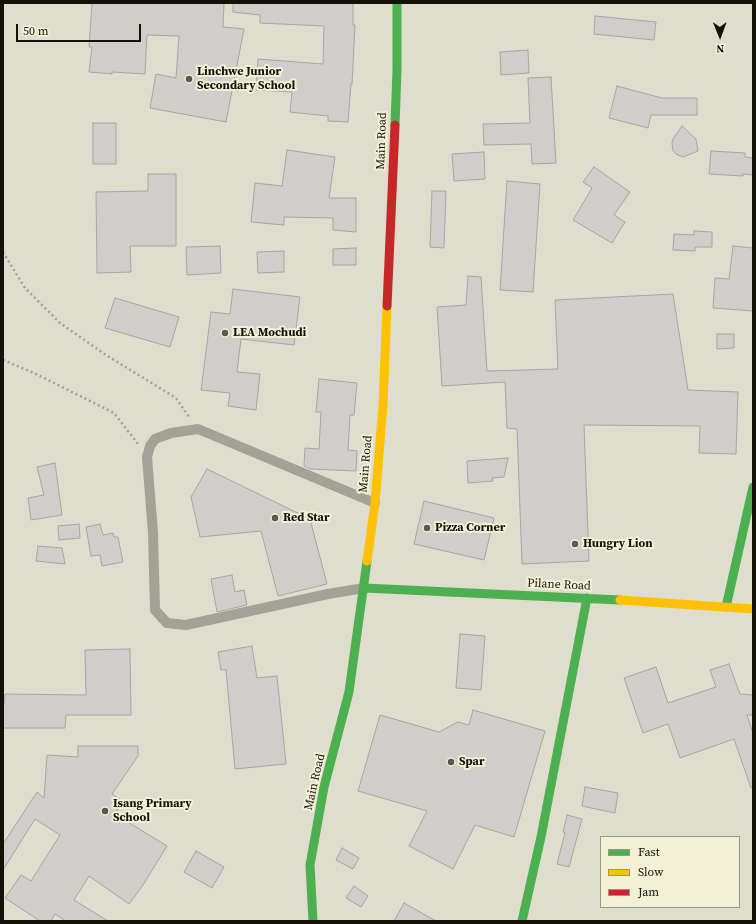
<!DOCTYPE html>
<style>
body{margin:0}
#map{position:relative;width:756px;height:924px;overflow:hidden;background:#dfddce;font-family:"Source Serif 4",serif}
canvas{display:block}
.frame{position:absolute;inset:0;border:4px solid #131209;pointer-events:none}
.legend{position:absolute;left:600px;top:836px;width:140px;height:72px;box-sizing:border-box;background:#f2f0d5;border:1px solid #999783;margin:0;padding:5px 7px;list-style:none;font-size:12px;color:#131209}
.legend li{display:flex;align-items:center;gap:8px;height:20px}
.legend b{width:20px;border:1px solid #999783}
.north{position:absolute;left:700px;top:16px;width:40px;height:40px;-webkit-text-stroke:3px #f2f0d5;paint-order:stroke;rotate:179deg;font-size:11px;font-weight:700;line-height:16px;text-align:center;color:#131209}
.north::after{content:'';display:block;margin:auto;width:14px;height:18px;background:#131209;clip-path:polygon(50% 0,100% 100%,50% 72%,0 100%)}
.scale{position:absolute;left:16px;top:24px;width:125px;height:18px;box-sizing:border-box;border:2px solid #131209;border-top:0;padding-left:5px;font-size:12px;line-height:14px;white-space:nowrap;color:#131209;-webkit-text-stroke:3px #f2f0d5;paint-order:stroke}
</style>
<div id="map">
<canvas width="756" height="924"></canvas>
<div class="frame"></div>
<ul class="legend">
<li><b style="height:5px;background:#4caf50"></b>Fast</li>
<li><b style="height:5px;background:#ffc107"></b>Slow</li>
<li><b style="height:5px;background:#c62828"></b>Jam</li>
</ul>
<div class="north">N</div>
<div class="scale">50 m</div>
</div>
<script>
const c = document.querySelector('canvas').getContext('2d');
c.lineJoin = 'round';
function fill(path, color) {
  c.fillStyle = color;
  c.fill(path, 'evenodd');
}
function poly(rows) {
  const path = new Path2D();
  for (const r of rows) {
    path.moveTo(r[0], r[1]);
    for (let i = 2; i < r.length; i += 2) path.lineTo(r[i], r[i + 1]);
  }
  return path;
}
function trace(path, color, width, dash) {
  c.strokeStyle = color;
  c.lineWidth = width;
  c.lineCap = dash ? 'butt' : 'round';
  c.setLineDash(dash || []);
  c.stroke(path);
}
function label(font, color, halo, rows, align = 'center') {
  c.font = font + ' "Source Serif 4",serif';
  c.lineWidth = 4;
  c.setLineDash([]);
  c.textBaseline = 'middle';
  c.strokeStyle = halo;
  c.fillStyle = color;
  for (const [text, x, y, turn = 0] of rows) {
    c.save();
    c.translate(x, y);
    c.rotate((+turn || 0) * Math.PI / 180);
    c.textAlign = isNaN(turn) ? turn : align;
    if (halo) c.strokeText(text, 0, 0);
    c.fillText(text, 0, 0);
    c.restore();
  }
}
const building = poly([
 [92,3,224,3,223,27,244,29,226,122,150,108,156,74,176,78,179,36,147,35,145,74,112,72,112,74,89,72,92,47,89,47,92,3],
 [233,3,353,3,353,25,355,25,352,84,351,84,348,122,328,121,328,116,290,112,292,92,256,90,258,59,323,64,324,26,260,23,260,15,233,12,233,3],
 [595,16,656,22,654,40,594,34,595,16],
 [528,50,529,73,501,75,500,52,528,50],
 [551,77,556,163,532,164,531,144,484,145,483,124,530,123,528,78,551,77],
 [617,86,662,98,697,98,697,115,651,115,648,128,609,118,617,86],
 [93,123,116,123,116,164,93,164,93,123],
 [682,126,696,139,698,151,683,157,676,154,673,151,672,143,673,139,682,126],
 [287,150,335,157,329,198,356,198,356,232,333,230,333,218,284,217,284,225,251,222,255,183,282,186,287,150],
 [711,151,745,153,745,157,753,158,753,175,743,174,743,176,709,174,711,151],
 [484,152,485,179,454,181,452,154,484,152],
 [594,167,630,192,614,215,625,222,612,243,573,220,592,188,583,182,594,167],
 [148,174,176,174,176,246,130,246,131,272,97,273,96,192,148,191,148,174],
 [507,181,540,184,533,292,500,290,507,181],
 [432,191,446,191,444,248,430,247,432,191],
 [694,231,712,232,712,247,695,247,695,251,673,250,674,234,694,235,694,231],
 [220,246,221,273,187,275,186,247,220,246],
 [733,246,753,248,753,311,713,308,715,278,729,279,733,246],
 [356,248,356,265,333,265,333,249,356,248],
 [284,251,284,272,258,273,257,252,284,251],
 [468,276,481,277,487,371,558,369,555,300,673,294,688,390,738,392,736,454,699,453,700,426,584,425,589,561,522,564,517,429,507,428,505,382,442,386,437,307,466,305,468,276],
 [233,289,300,297,294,345,241,339,237,372,260,374,256,410,228,406,230,393,201,390,211,312,230,314,233,289],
 [115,298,179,317,170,347,105,328,115,298],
 [717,334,734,334,734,348,717,349,717,334],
 [319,379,357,383,354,415,350,415,348,450,357,451,356,471,310,469,304,466,305,448,319,449,321,412,316,412,319,379],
 [508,458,504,477,492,478,493,481,468,483,467,461,508,458],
 [55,463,62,515,31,520,28,498,44,495,37,467,55,463],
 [207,469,310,519,327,584,278,596,261,531,200,537,191,497,207,469],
 [424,501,494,518,484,560,414,544,424,501],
 [79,524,80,538,59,540,58,526,79,524],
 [100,524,103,535,113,533,114,537,118,537,123,562,102,566,100,555,91,556,86,527,100,524],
 [38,546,62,548,65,564,36,561,38,546],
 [232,575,235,592,244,590,247,605,217,612,211,579,232,575],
 [460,634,485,636,481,690,456,688,460,634],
 [252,646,257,678,277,676,286,764,235,769,226,670,221,670,218,652,252,646],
 [130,649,131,715,66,715,65,728,3,728,3,704,4,704,5,694,86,695,85,650,130,649],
 [729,664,740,694,753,695,753,715,747,715,753,733,753,788,751,788,734,739,680,758,668,724,643,733,624,678,656,667,668,703,716,687,710,670,729,664],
 [473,710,545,731,514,837,475,825,453,869,409,846,427,811,358,791,380,715,439,732,458,722,469,725,473,710],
 [78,746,138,746,138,756,112,794,123,801,115,814,167,846,143,885,129,904,89,876,74,900,108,921,66,921,55,914,51,921,40,921,5,898,21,875,31,881,60,835,35,819,3,870,3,844,37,792,44,798,47,755,78,757,78,746],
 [585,787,618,793,615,813,582,806,585,787],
 [567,815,582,819,569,867,557,864,565,833,563,832,567,815],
 [342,848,359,858,353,869,336,860,342,848],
 [196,851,224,867,212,888,184,872,196,851],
 [354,886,368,896,361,907,346,898,354,886],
 [404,903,436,921,394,921,404,903]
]);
fill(building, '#d1cdcb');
trace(building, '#a8a4a2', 1);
trace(poly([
 [3,252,25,288,60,323,106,355,176,398,189,417],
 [3,360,34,373,114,413,138,444]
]), '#a4a297', 2.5, [2, 3]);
trace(poly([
 [364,588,328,594,186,625,167,623,155,610,153,533,147,457,150,446,155,439,171,433,198,429,375,503]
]), '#a4a297', 10);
trace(poly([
 [395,125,397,70,397,3],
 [364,588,620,600],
 [726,607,753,487],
 [313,921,310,865,324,787,349,692,367,561],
 [522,921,541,837,587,598]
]), '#4caf50', 9);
trace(poly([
 [367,561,375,503,383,405,387,306],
 [620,600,753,609]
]), '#ffc107', 9);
trace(poly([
 [387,306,395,125]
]), '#c62828', 9);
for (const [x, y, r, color] of [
 [189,79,4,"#5a594e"],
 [225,333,4,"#5a594e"],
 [275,518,4,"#5a594e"],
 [427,528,4,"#5a594e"],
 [575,544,4,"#5a594e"],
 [451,762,4,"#5a594e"],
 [105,811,4,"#5a594e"]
]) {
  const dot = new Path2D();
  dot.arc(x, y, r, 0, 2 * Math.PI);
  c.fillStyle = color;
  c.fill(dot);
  trace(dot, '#f2f0d5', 1.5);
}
label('bold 12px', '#131209', '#f2f0d5', [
 ["Linchwe Junior",197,72],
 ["Secondary School",197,86],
 ["LEA Mochudi",233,333],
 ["Red Star",283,518],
 ["Pizza Corner",435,528],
 ["Hungry Lion",583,544],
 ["Spar",459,762],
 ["Isang Primary",113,804],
 ["School",113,818]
], 'left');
label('12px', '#131209', '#f2f0d5', [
 ["Main Road",382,141,-88],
 ["Main Road",366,464,-85],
 ["Pilane Road",559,585,3],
 ["Main Road",315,782,-77]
]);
</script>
